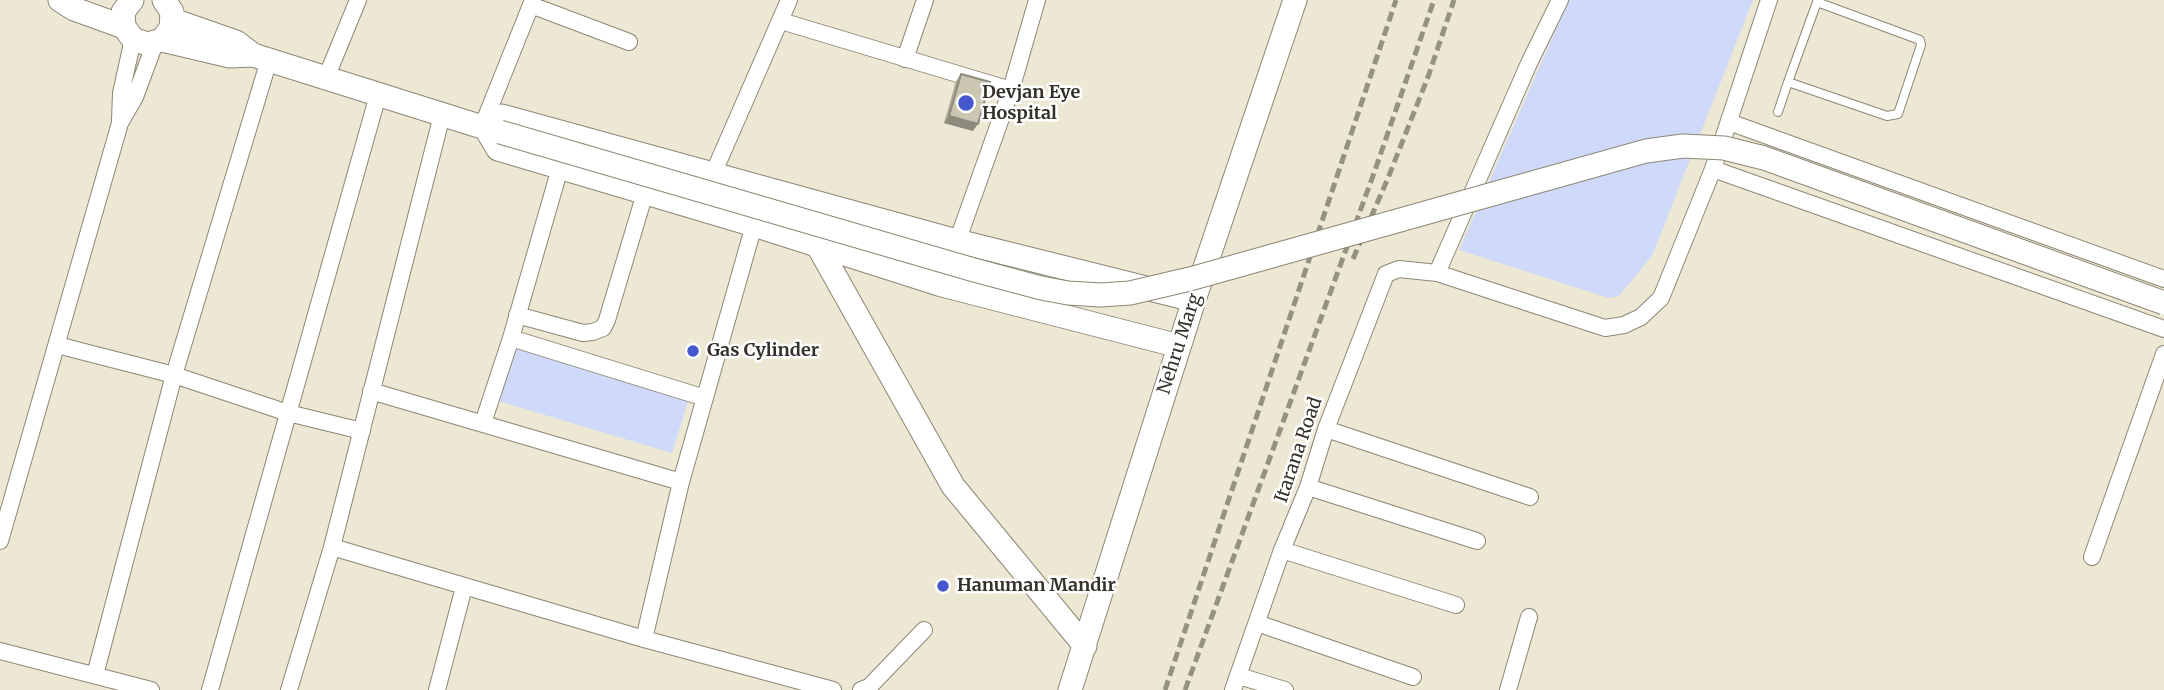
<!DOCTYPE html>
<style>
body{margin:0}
canvas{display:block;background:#ede8d3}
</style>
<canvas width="2164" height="690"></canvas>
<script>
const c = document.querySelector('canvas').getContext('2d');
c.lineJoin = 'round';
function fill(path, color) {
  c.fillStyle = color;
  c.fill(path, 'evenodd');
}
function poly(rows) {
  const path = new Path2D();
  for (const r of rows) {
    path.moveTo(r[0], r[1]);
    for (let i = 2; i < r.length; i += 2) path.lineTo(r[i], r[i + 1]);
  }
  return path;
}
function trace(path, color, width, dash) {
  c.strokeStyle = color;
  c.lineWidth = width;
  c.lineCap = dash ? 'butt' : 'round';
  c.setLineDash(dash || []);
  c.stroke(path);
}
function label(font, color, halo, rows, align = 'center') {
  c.font = font + ' Merriweather,serif';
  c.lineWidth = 5;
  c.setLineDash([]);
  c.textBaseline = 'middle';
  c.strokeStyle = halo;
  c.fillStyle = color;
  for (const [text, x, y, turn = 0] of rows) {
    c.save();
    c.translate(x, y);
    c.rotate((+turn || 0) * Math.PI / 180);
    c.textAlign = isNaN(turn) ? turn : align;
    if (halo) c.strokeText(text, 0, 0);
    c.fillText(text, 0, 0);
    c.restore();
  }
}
fill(poly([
 [1569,0,1753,0,1652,256,1619,296,1609,298,1459,250],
 [513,341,690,395,672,453,495,400]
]), '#cfd9f9');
const lane = poly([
 [1817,2,1920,40,1921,45,1898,114,1887,116,1788,82,1817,2],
 [1778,112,1788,82]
]);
const street = poly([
 [531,5,629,42],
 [781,21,1011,90],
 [905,59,925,0],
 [326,78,358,0],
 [120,121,121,93,133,39],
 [1729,122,2164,279],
 [482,127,533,0],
 [1713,169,2164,329],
 [710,181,789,0],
 [754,225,681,482,644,639,833,690],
 [946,273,1011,90,1037,0],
 [1437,273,1530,61,1560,0],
 [517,315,583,333,593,332,603,328,607,320,645,193],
 [511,338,560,168],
 [57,345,174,375,288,413,362,431],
 [371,391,681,482],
 [483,423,511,338,705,398],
 [1326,429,1530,497],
 [1308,487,1477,541],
 [0,541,120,123,135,97,155,43],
 [332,547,644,639],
 [1282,550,1456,605],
 [2092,557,2164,354],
 [1257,623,1413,677],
 [0,651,151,690],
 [95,675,174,375,269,60],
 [1239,676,1285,690],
 [210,690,378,95],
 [289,690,332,547,442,115],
 [437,690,464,587],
 [861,690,869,687,924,630],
 [1233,690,1282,550,1308,487,1326,429,1386,274,1399,269,1437,273,1605,328,1624,325,1641,317,1661,298,1713,169,1769,0],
 [1508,690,1529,617]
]);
const secondary = poly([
 [60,0,74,9,124,27],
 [132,0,123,12,124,27,133,39,147,44,162,40,171,28,172,12,164,0],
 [173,20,236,42,253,55],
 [162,40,230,56,253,55,498,132],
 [486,129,502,116,957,241,1194,300],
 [486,129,498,149,754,225,942,285,1179,346],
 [818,246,953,486,1085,646],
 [1070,690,1194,300,1295,0]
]);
trace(lane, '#8c8774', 10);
trace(street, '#8c8774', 18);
trace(secondary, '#8c8774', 25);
trace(lane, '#fff', 8);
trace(street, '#fff', 16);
trace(secondary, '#fff', 23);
trace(poly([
 [1353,259,1388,178,1428,77,1454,0],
 [1165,690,1396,0],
 [1185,690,1374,173,1434,0]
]), '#969283', 5, [10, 5]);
const secondaryBridge = poly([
 [500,132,974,270,1041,288,1068,293,1101,295,1130,293,1190,279,1646,151,1683,146,1724,148,1764,158,2164,303]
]);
trace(secondaryBridge, '#8c8774', 25, []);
trace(secondaryBridge, '#fff', 23);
fill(poly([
 [961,74,973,131,944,123,956,81]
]), '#afaa99');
fill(poly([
 [949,116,978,124,973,131,944,123]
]), '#8e8b7d');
const building = poly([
 [961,74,990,82,978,124,949,116,961,74]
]);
fill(building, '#cbc6b2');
trace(building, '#8e8b7d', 2);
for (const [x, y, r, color] of [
 [966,103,9,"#4658cd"],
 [693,351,7,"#4658cd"],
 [943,586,7,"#4658cd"]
]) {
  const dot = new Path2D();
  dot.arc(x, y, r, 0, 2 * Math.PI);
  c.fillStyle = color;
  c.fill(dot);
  trace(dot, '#fff', 2.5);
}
label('bold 18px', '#333129', '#fff', [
 ["Devjan Eye",982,93],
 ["Hospital",982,114],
 ["Gas Cylinder",707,351],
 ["Hanuman Mandir",957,586]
], 'left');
label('18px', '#333129', '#fff', [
 ["Nehru Marg",1180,344,-72],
 ["Itarana Road",1299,450,-71]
]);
</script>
